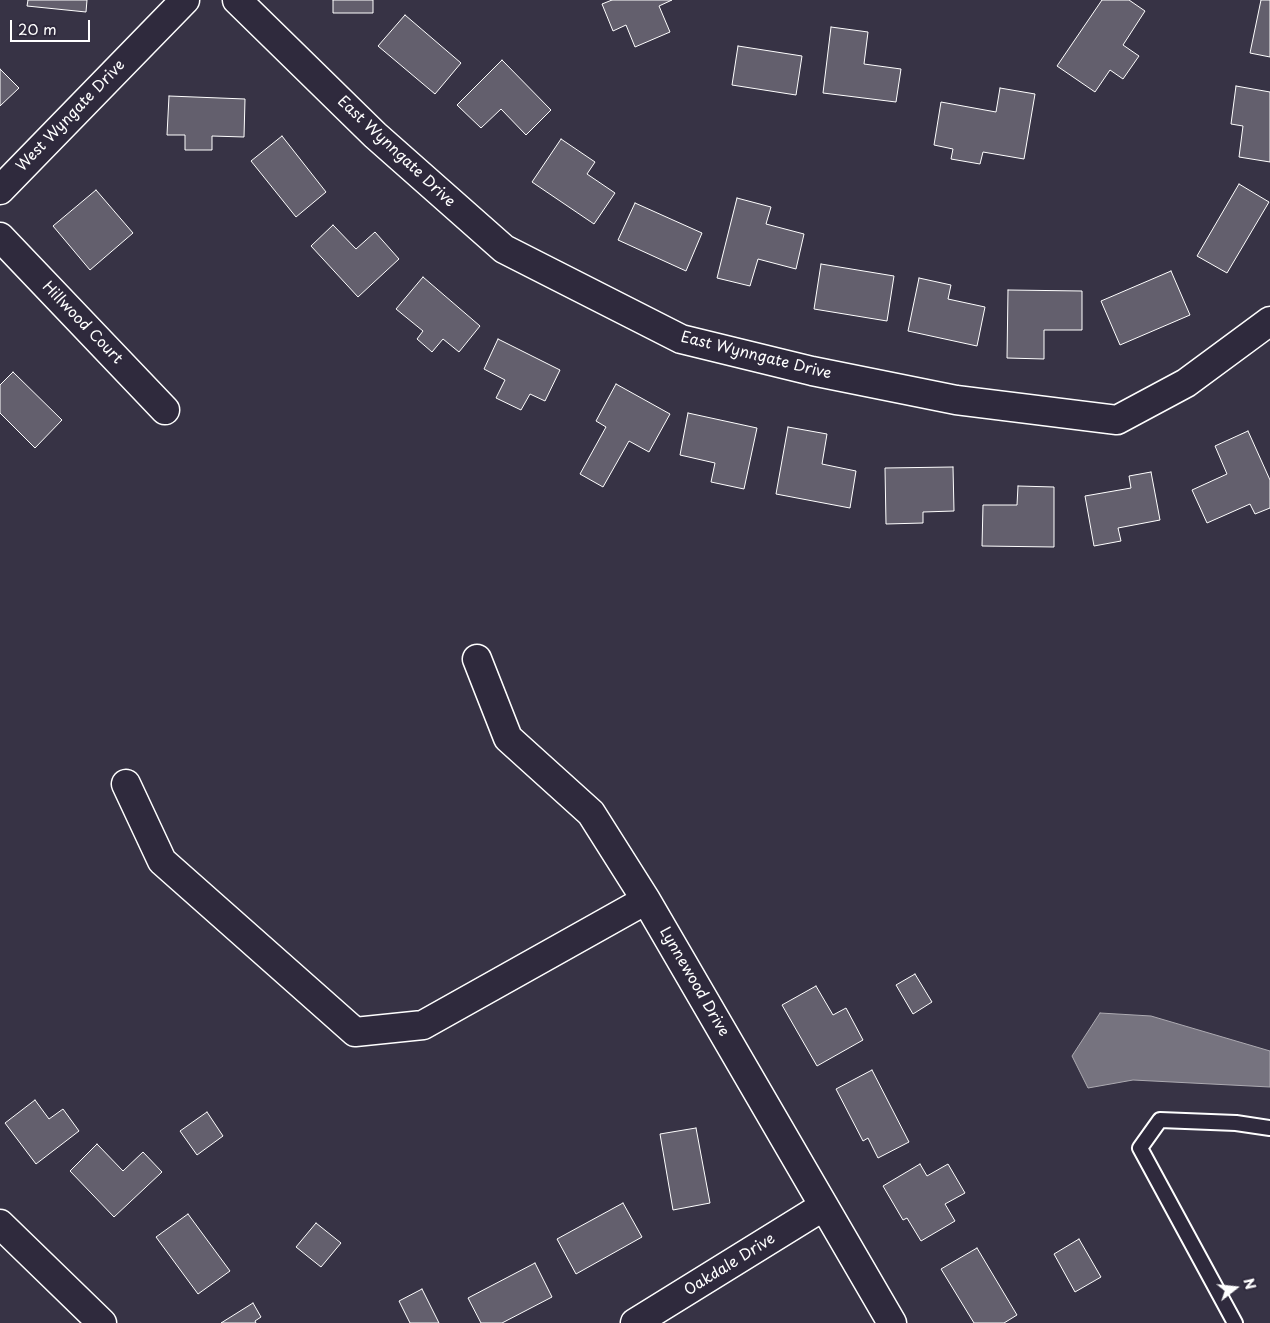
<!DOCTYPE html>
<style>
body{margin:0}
#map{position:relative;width:1270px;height:1323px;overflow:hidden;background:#373345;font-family:"Playpen Sans",sans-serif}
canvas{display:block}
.north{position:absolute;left:1210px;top:1263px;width:50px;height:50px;-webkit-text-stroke:4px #2f2a3d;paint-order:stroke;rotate:74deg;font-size:14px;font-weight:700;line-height:20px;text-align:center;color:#fff}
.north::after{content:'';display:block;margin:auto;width:18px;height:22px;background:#fff;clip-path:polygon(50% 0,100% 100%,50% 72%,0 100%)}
.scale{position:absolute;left:10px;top:20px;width:80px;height:22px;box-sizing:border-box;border:2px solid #fff;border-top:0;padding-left:6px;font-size:15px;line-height:18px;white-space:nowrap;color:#fff;-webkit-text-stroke:4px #2f2a3d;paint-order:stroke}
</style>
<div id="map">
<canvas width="1270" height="1323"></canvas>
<div class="north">N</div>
<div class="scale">20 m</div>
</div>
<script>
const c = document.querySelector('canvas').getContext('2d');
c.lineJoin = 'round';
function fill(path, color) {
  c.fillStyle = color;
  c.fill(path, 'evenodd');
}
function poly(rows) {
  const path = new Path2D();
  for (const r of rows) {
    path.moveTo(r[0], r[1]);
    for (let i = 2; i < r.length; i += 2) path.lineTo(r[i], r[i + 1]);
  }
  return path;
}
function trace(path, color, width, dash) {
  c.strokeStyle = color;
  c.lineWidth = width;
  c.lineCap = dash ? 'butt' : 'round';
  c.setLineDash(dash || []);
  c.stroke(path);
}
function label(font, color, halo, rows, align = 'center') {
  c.font = font + ' "Playpen Sans",sans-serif';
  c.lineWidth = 4.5;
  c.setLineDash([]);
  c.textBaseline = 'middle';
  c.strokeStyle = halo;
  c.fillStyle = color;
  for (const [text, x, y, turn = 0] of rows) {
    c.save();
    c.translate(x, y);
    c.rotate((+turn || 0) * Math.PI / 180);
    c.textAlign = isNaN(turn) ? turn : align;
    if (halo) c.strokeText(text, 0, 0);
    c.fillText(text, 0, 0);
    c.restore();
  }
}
const water = poly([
 [1100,1013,1151,1016,1270,1051,1270,1087,1133,1080,1088,1088,1072,1056,1100,1013]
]);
fill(water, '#76737f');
trace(water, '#adabb2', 1);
const building = poly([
 [28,0,87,0,86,12,27,6,28,0],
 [333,0,373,0,373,13,333,13,333,0],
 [612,0,672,0,659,6,670,32,635,47,626,25,613,31,602,4,612,0],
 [1102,0,1129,0,1145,11,1123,45,1139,56,1123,79,1110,70,1095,92,1057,66,1102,0],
 [1261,0,1270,0,1270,57,1250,53,1261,0],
 [405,15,461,63,435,94,378,46,405,15],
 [831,27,868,32,864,64,901,69,896,102,823,93,831,27],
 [738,46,802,56,796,95,732,85,738,46],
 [502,60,551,110,526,135,501,109,481,128,457,105,502,60],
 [0,69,19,88,0,106,0,69],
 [1236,86,1270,92,1270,162,1239,157,1243,126,1231,124,1236,86],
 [1000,88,1035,94,1024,159,983,152,980,164,951,159,953,149,934,145,941,102,996,112,1000,88],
 [169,96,245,99,244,137,212,136,212,150,185,150,185,135,167,135,169,96],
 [282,136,326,192,296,217,251,161,282,136],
 [561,139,595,162,587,174,615,193,594,224,532,182,561,139],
 [1239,184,1269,202,1227,273,1197,256,1239,184],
 [96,190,133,233,90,270,53,226,96,190],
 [737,198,771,207,766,224,804,234,796,269,758,259,750,286,717,278,737,198],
 [635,203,702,233,686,271,618,240,635,203],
 [333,225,356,249,375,232,399,259,358,297,311,246,333,225],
 [821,264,894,276,887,321,814,309,821,264],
 [1171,271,1190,315,1120,345,1101,301,1171,271],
 [423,277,480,326,459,352,443,339,432,352,417,339,423,331,396,309,423,277],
 [919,278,951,285,948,299,985,307,977,346,908,331,919,278],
 [1008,290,1082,291,1082,330,1044,330,1044,359,1007,358,1008,290],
 [498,339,560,370,545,401,530,394,521,410,496,398,505,380,484,369,498,339],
 [13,372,62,420,35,448,0,413,0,385,13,372],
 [616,384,670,414,649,452,629,441,603,487,580,474,606,427,596,421,616,384],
 [688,413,757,428,744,489,711,482,715,463,680,455,688,413],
 [788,427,827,434,822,464,856,471,850,508,776,494,788,427],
 [1248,431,1270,480,1270,508,1255,514,1250,504,1207,523,1192,490,1227,474,1215,446,1248,431],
 [953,467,954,511,923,512,923,523,886,524,885,468,953,467],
 [1151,472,1160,520,1118,528,1121,541,1094,546,1085,496,1131,488,1129,476,1151,472],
 [1018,486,1054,487,1054,547,982,546,983,505,1017,505,1018,486],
 [915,974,932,1002,913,1014,896,985,915,974],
 [816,986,833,1015,846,1008,863,1040,817,1066,782,1005,816,986],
 [872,1070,909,1142,878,1158,868,1138,863,1141,836,1089,872,1070],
 [35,1100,49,1119,63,1109,79,1131,36,1164,5,1123,35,1100],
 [207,1112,223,1136,197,1155,180,1131,207,1112],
 [696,1128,710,1203,673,1210,660,1134,696,1128],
 [97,1144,123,1171,143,1152,162,1172,114,1217,70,1171,97,1144],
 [920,1164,927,1176,948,1164,965,1193,945,1204,955,1221,921,1241,907,1218,903,1220,883,1186,920,1164],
 [623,1203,642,1237,576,1274,557,1239,623,1203],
 [188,1214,230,1271,198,1294,156,1237,188,1214],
 [316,1223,341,1243,321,1267,296,1247,316,1223],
 [1079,1239,1101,1277,1075,1292,1054,1254,1079,1239],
 [977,1248,1017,1315,1004,1323,974,1323,941,1269,977,1248],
 [535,1263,552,1297,502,1323,481,1323,468,1298,535,1263],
 [422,1289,439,1323,410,1323,399,1301,422,1289],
 [253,1303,261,1317,255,1321,256,1323,221,1323,253,1303]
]);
fill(building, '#635f6d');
trace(building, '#fff', 1);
const service = poly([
 [1235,1323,1140,1148,1160,1120,1236,1123,1270,1128]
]);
const minor = poly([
 [237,0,375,135,504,249,681,339,812,371,956,400,1117,420,1186,383,1270,321],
 [0,190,185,0],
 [0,237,165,410],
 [477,659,508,738,591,813,646,900,892,1323],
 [126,784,162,861,355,1032,423,1025,646,900],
 [0,1224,102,1323],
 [635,1323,824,1206]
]);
trace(service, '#fff', 18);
trace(minor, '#fff', 31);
trace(service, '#2f2a3d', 14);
trace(minor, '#2f2a3d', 28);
label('15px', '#fff', '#2f2a3d', [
 ["West Wyngate Drive",71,116,-46],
 ["East Wynngate Drive",396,152,43],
 ["Hillwood Court",82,323,46],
 ["East Wynngate Drive",756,356,14],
 ["Lynnewood Drive",694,982,60],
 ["Oakdale Drive",730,1265,-32]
]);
</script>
